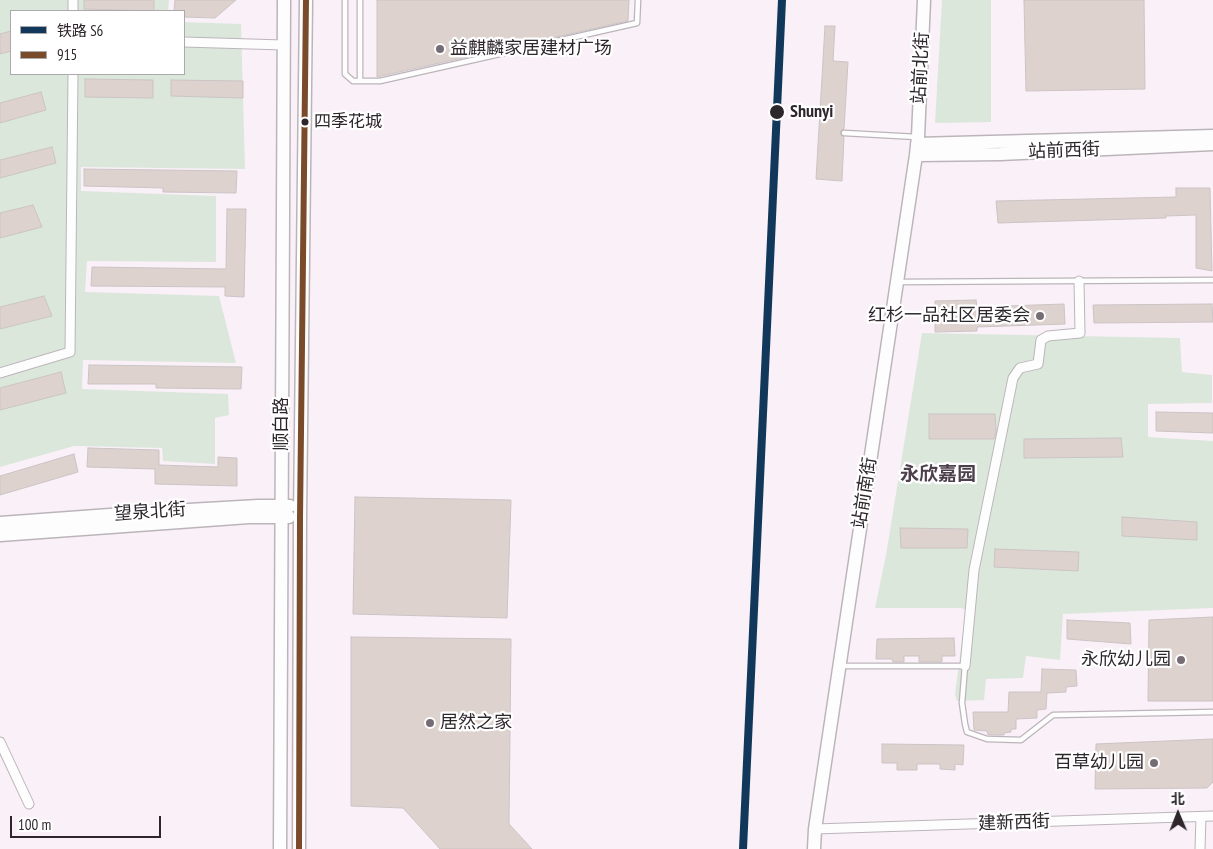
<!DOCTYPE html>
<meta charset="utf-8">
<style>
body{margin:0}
#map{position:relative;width:1213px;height:849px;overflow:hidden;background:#faf0f8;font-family:"PT Sans Narrow","Noto Sans SC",sans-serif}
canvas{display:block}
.legend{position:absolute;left:10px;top:10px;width:175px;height:65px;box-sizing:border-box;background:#fff;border:1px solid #aba9ab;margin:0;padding:6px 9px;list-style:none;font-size:15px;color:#2d272c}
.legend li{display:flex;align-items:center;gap:10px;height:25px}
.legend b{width:25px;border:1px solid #aba9ab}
.north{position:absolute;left:1153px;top:789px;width:50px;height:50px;-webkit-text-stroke:4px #fff;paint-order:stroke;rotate:359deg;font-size:14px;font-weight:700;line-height:20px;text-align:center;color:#2d272c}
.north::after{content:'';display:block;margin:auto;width:18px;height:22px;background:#2d272c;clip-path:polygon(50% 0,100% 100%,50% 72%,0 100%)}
.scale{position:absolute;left:10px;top:816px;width:151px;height:22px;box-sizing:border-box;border:2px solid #2d272c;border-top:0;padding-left:6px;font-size:15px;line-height:18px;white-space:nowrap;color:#2d272c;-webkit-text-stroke:4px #fff;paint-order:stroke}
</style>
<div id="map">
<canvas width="1213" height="849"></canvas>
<ul class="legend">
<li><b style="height:6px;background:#11385b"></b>铁路 S6</li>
<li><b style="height:6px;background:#7a4b2a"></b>915</li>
</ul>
<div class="north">北</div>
<div class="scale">100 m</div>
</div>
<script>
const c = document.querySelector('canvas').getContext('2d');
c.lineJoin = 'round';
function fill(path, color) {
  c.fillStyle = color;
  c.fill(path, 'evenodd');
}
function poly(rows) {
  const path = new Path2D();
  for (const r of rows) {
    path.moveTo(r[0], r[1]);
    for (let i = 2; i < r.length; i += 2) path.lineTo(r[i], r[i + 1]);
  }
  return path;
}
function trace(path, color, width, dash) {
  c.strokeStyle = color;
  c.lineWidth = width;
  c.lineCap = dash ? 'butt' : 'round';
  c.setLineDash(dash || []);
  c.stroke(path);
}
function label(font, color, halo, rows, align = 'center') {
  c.font = font + ' "PT Sans Narrow","Noto Sans SC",sans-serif';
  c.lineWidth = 4.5;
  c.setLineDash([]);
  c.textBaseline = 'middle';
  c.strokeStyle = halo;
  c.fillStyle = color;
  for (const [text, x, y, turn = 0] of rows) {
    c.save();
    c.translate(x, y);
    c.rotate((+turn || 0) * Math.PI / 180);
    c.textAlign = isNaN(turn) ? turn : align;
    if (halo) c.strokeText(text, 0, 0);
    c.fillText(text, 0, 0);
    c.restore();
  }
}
fill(poly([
 [0,0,169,0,168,11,11,11,11,74,184,74,184,22,241,24,245,169,81,167,81,191,216,196,216,262,87,261,85,292,219,296,236,363,83,360,82,389,228,394,229,415,215,418,215,464,163,461,162,448,74,446,0,467],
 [942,0,991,0,991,122,935,123],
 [922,333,1180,338,1182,372,1212,375,1212,403,1148,404,1148,437,1213,441,1213,608,1063,614,1060,660,1026,656,1023,678,986,679,984,700,957,701,955,694,966,610,961,608,875,608,886,555]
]), '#dce7dc');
const building = poly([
 [84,0,154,0,154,11,84,9,84,0],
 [175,0,236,0,215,18,184,17,184,11,174,11,175,0],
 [377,0,629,0,628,21,377,77,377,0],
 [1024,0,1144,0,1145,89,1026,91,1024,0],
 [825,26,835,26,833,61,848,62,844,129,841,130,840,133,844,137,842,181,816,179,825,26],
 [11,31,11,51,0,54,0,34,11,31],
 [85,79,153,80,153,98,85,97,85,79],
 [171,80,243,81,243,98,171,96,171,80],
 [41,92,46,110,0,123,0,103,41,92],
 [52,147,56,163,0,178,0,160,52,147],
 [84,169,237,171,236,193,163,192,163,188,84,186,84,169],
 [1176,188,1210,188,1212,271,1196,268,1196,215,1166,216,1166,218,998,223,996,201,1176,197,1176,188],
 [33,205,42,227,0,238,0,213,33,205],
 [227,209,246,209,244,297,225,296,225,287,91,286,92,267,226,269,227,209],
 [44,296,52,316,0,329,0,307,44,296],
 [976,300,977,307,1064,304,1065,324,977,327,977,331,935,332,935,301,976,300],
 [1212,304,1213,322,1094,323,1093,305,1212,304],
 [89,365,242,367,241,389,156,388,156,384,88,384,89,365],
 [61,372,66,393,0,410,0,388,61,372],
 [1156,412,1213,413,1213,433,1156,431,1156,412],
 [929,414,995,414,996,431,994,439,929,439,929,414],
 [1121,438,1123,457,1024,458,1024,439,1121,438],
 [88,448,159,450,159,465,218,467,218,457,237,458,237,486,155,484,155,469,87,467,88,448],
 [74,454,78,472,0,495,0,476,74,454],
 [355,497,511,500,507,618,353,614,355,497],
 [1122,517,1197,522,1197,540,1122,536,1122,517],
 [900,528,968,529,967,548,901,548,900,528],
 [995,549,1079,552,1078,571,994,567,995,549],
 [1213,617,1213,701,1148,701,1149,620,1213,617],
 [1067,620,1130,623,1131,644,1067,639,1067,620],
 [351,637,511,639,509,824,532,849,440,849,403,808,351,806,351,637],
 [954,638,955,656,942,656,942,662,919,662,919,656,904,656,904,662,893,662,892,659,876,659,877,639,954,638],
 [1042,669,1076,670,1077,686,1066,687,1066,692,1047,693,1046,709,1037,710,1037,718,1016,719,1016,729,1011,729,1011,732,1004,733,1004,735,988,735,987,731,974,730,973,712,1008,712,1009,692,1041,692,1042,669],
 [1213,739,1213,782,1207,788,1095,789,1096,744,1213,739],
 [882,744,964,745,963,765,955,764,955,770,940,769,940,764,917,764,917,770,897,770,897,763,882,763,882,744]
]);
fill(building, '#ddd2ce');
trace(building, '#cbc4c5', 1);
const lane = poly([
 [345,0,345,74,353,81,380,81,637,23,638,0],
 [360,81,360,0],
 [844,133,917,137],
 [898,282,1213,280],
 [841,666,965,666,962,703,965,724,967,732,987,739,1021,740,1053,715,1213,712]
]);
const street = poly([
 [73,0,73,11],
 [184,42,284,45],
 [0,373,70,352,73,74],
 [965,666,974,570,1013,378,1020,368,1038,364,1041,340,1048,336,1080,333,1079,281],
 [0,742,29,804],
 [815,829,1213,816],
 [1200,849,1201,817]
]);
const secondary = poly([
 [917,144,1213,136],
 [916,155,1000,154,1213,144],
 [0,523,137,513,258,506,290,506],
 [0,535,249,517,289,517],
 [280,849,284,0],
 [299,849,300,517,306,0],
 [814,849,815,829,916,155,918,137,924,0]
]);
trace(lane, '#bbb5ba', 7);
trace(street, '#bbb5ba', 11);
trace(secondary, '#bbb5ba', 15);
trace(lane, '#fefdfe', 4.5);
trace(street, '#fefdfe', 9);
trace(secondary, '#fefdfe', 12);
trace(poly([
 [299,849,300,517,306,0]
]), '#7a4b2a', 6);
trace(poly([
 [743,849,782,0]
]), '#11385b', 8);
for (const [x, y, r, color] of [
 [440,49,5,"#756d73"],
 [777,112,8,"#2d272c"],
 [305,122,4.5,"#2d272c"],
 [1040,316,5,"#756d73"],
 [1181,660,5,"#756d73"],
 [430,723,5,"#756d73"],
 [1154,763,5,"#756d73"]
]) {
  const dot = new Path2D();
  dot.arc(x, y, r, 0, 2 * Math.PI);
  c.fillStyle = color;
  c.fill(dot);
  trace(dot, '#fff', 2);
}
label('17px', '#2d272c', '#fff', [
 ["四季花城",314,122]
], 'left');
label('18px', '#2d272c', '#fff', [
 ["益麒麟家居建材广场",450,49,"left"],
 ["红杉一品社区居委会",1030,316],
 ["永欣幼儿园",1171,660],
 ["居然之家",440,723,"left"],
 ["百草幼儿园",1144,763]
], 'right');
label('18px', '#2d272c', '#fff', [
 ["站前北街",921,68,-87],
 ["站前西街",1064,151,-2],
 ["顺白路",282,424,-90],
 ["站前南街",865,493,-81],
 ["望泉北街",150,512,-4],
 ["建新西街",1014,823,-2]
]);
label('bold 18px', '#2d272c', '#fff', [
 ["Shunyi",790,112]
], 'left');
label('bold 19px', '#4c404c', '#fff', [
 ["永欣嘉园",938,475]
]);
</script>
